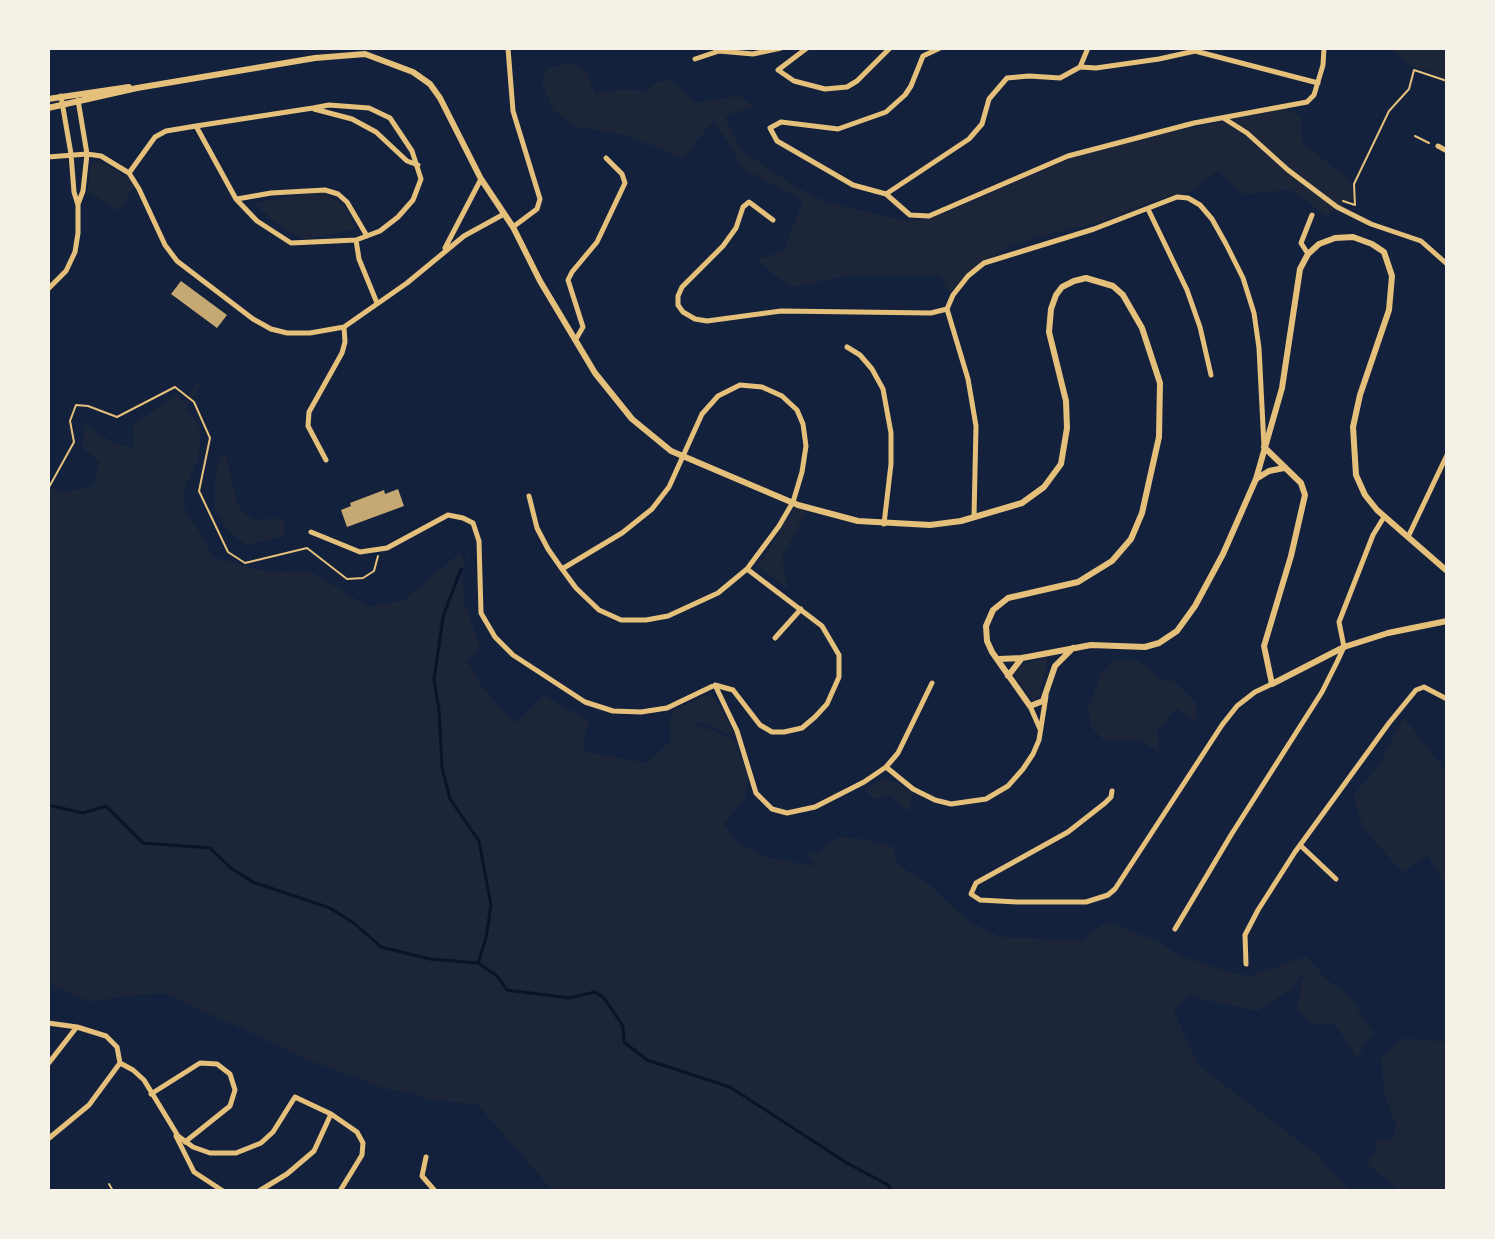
<!DOCTYPE html>
<style>
body{margin:0}
#map{position:relative;width:1495px;height:1239px;overflow:hidden;background:#14213d;font-family:"DM Sans",sans-serif}
canvas{display:block}
.frame{position:absolute;inset:0;border:50px solid #f6f1e7;pointer-events:none}
</style>
<div id="map">
<canvas width="1495" height="1239"></canvas>
<div class="frame"></div>
</div>
<script>
const c = document.querySelector('canvas').getContext('2d');
c.lineJoin = 'round';
function fill(path, color) {
  c.fillStyle = color;
  c.fill(path, 'evenodd');
}
function poly(rows) {
  const path = new Path2D();
  for (const r of rows) {
    path.moveTo(r[0], r[1]);
    for (let i = 2; i < r.length; i += 2) path.lineTo(r[i], r[i + 1]);
  }
  return path;
}
function trace(path, color, width, dash) {
  c.strokeStyle = color;
  c.lineWidth = width;
  c.lineCap = dash ? 'butt' : 'round';
  c.setLineDash(dash || []);
  c.stroke(path);
}
fill(poly([
 [1393,48,1447,48,1447,80,1423,69,1407,65],
 [571,63,586,72,595,94,622,89,648,91,653,84,669,79,697,103,738,96,753,105,725,117,741,150,793,185,826,202,909,222,943,214,1067,160,1117,144,1284,108,1301,117,1302,142,1349,180,1355,198,1326,216,1291,189,1244,195,1217,171,1192,191,1153,201,1104,221,1040,236,1008,247,979,265,949,293,940,275,849,275,795,287,774,275,757,260,784,250,803,201,744,169,714,120,683,158,629,136,577,127,554,111,541,80,548,68],
 [99,161,130,179,134,187,119,211,88,192,91,162],
 [322,192,345,206,356,229,305,239,289,233,253,203],
 [198,382,201,386,186,407,200,428,199,458,185,487,183,505,214,557,264,571,313,573,369,607,404,600,461,552,463,562,468,552,469,556,462,569,465,606,480,646,468,662,482,687,515,723,543,695,588,720,583,751,646,763,671,741,669,717,680,718,674,717,672,712,705,695,715,698,736,737,711,726,691,722,733,740,748,775,745,800,723,824,737,841,765,857,815,866,807,855,819,851,839,837,864,839,893,847,897,864,932,887,967,920,1001,937,1083,940,1106,921,1158,942,1181,956,1229,972,1251,976,1307,956,1326,979,1350,997,1373,1032,1357,1058,1336,1025,1310,1023,1297,1008,1304,972,1289,991,1257,1011,1189,996,1174,1011,1198,1065,1319,1156,1330,1171,1351,1191,553,1191,478,1105,428,1099,403,1091,389,1090,309,1060,167,994,131,995,90,1002,48,983,48,486,65,492,94,486,99,462,82,447,85,425,114,443,134,448,133,425,177,394,184,404],
 [226,455,237,501,242,512,258,521,274,517,284,521,284,536,247,545,229,532,215,509,215,480,219,458],
 [795,507,806,512,782,557,788,589,758,566],
 [1045,657,1048,662,1038,697,1032,700,1014,675,1020,666],
 [1112,661,1139,661,1162,680,1174,681,1195,702,1197,722,1177,708,1157,731,1160,753,1140,741,1105,741,1091,727,1088,707,1102,673],
 [1404,717,1447,773,1447,889,1428,856,1402,872,1363,828,1358,811,1354,794,1377,768],
 [881,780,896,782,913,794,908,813,891,796,874,799,865,789],
 [1403,1038,1447,1042,1447,1191,1400,1191,1366,1163,1377,1151,1374,1142,1392,1139,1396,1126,1384,1092,1381,1057]
]), '#1d2539');
trace(poly([
 [461,569,443,617,434,680,439,710,442,768,450,799,479,841,491,905,486,938,478,963],
 [48,805,83,813,106,806,143,843,210,848,231,868,253,882,330,908,355,924,381,947,430,959,478,963,497,976,507,990,569,998,595,992,604,998,623,1026,624,1042,647,1060,730,1087,847,1163,888,1185,892,1191]
]), '#0b132b', 3);
fill(poly([
 [181,281,227,315,217,328,171,294],
 [398,489,404,506,347,527,341,510,351,506,350,503,384,490,385,494]
]), '#c6a872');
trace(poly([
 [1415,136,1429,143],
 [1343,201,1355,205,1354,184,1389,111,1409,89,1414,70,1447,81],
 [48,489,74,442,70,421,76,405,88,406,117,417,175,387,194,402,210,438,199,491,228,552,245,563,307,548,347,579,363,578,374,571,378,556],
 [109,1184,113,1191]
]), '#e5c07b', 2);
trace(poly([
 [508,48,513,111,540,199,537,209,513,227],
 [807,48,778,70,794,81,825,89,847,87,857,81,890,48],
 [695,59,719,51,753,54,781,48],
 [1080,67,1096,68,1159,59,1195,51,1318,83],
 [78,100,87,154,83,191,78,204],
 [314,109,352,119,376,132,407,161,418,165],
 [1225,119,1247,133,1288,170,1337,207,1371,224,1421,241,1447,264],
 [1438,146,1447,151],
 [48,157,87,154,101,156,129,173,139,189,165,245,177,261,253,319,271,329,287,333,310,333,344,327,407,283,464,236,504,214],
 [129,173,155,137,166,131,196,126,313,108,329,105,369,108,390,118,412,151,421,179,413,200,398,217,380,231,356,240,291,243,257,221,236,199,196,126],
 [886,194,910,215,929,216,1068,156,1194,123,1307,102,1314,95,1323,65,1324,48],
 [886,194,853,185,777,141,770,128,781,122,838,129,886,112,905,95,911,86,923,56,940,48],
 [886,194,969,139,982,124,989,99,1007,78,1029,76,1060,78,1080,67,1088,48],
 [237,199,271,193,325,190,338,194,347,202,367,236],
 [1148,209,1187,290,1200,327,1211,375],
 [773,220,749,202,743,207,736,228,723,246,682,287,678,296,678,305,683,312,695,319,707,321,781,311,931,313,947,309,953,295,968,276,984,263,1094,229,1177,197,1188,198,1200,205,1212,219,1226,244,1243,278,1254,313,1259,348,1264,446],
 [356,240,359,259,377,303],
 [445,248,481,179],
 [1308,254,1301,243,1312,215],
 [48,289,66,271,75,252,78,233,78,205,74,192,71,154,61,96],
 [947,309,968,379,976,426,974,517],
 [576,339,583,327,568,280,572,272,597,242,625,183,622,174,606,158],
 [847,347,860,355,872,369,883,389,891,433,891,464,884,524],
 [326,460,308,426,309,412,342,353,345,342,344,327],
 [529,496,537,528,548,549,562,569,576,588,599,610,621,620,646,620,668,616,718,593,747,569,779,526,793,502,802,472,806,446,803,424,797,410,782,396,762,387,740,385,718,396,702,414,669,487,652,509,622,533,562,569],
 [311,532,360,552,387,548,448,515,463,518,473,523,479,541,481,613,495,637,513,655,585,702,613,711,641,712,667,708,715,685,737,731,756,793,772,809,787,813,815,807,864,782,886,767,913,789,935,800,951,804,986,799,1008,786,1023,769,1033,754,1039,740,1046,696],
 [1408,537,1447,455],
 [775,638,801,609],
 [715,685,733,690,760,725,772,732,784,732,802,728,815,717,827,704,839,677,839,655,822,626,747,569],
 [1030,706,1040,729],
 [886,767,898,753,932,683],
 [1112,791,1111,797,1105,803,1068,832,976,883,971,894,980,900,1017,902,1086,902,1108,895,1115,889,1222,725,1237,706,1255,692,1272,684],
 [1300,845,1336,879],
 [1175,929,1231,835,1322,692,1337,662,1344,647,1339,622,1373,535,1384,517],
 [1246,964,1245,935,1258,910,1295,852,1389,723,1416,690,1424,687,1447,699],
 [48,1023,77,1027,106,1036,117,1047,120,1063],
 [120,1063,133,1070,144,1080,178,1136,193,1147,210,1153,236,1153,261,1143,273,1132,295,1097,331,1114,357,1132,363,1143,362,1155,340,1191],
 [48,1064,76,1028],
 [151,1094,200,1063,217,1064,230,1074,235,1090,230,1106,185,1142],
 [176,1136,194,1172,223,1191],
 [48,1139,89,1105,120,1063],
 [426,1157,422,1176,435,1191],
 [259,1191,287,1174,314,1151,331,1114]
]), '#e5c07b', 5);
trace(poly([
 [48,99,129,87],
 [48,108,137,88,315,58,365,54,413,72,430,84,440,98,481,179,513,227,540,281,595,373,632,419,671,451,798,505,858,521,930,525,961,521,1022,503,1044,487,1061,464,1067,428,1066,401,1049,332,1051,309,1056,295,1062,287,1074,281,1086,278,1113,286,1123,295,1142,328,1160,383,1159,437,1142,513,1131,539,1112,561,1078,582,1008,598,993,610,986,626,987,641,992,652,1030,706,1043,701,1055,666,1073,648],
 [1264,447,1301,483,1305,495,1291,556,1264,646,1272,684,1344,647,1388,633,1447,621],
 [1256,479,1269,471,1284,468],
 [999,659,1022,658,1091,645,1145,647,1159,643,1177,631,1195,606,1223,554,1256,479,1282,388,1300,269,1308,254,1319,244,1335,238,1353,237,1372,244,1384,252,1392,276,1389,310,1360,395,1353,427,1356,475,1365,495,1377,510,1447,571],
 [1008,676,1022,658]
]), '#e5c07b', 6);
</script>
